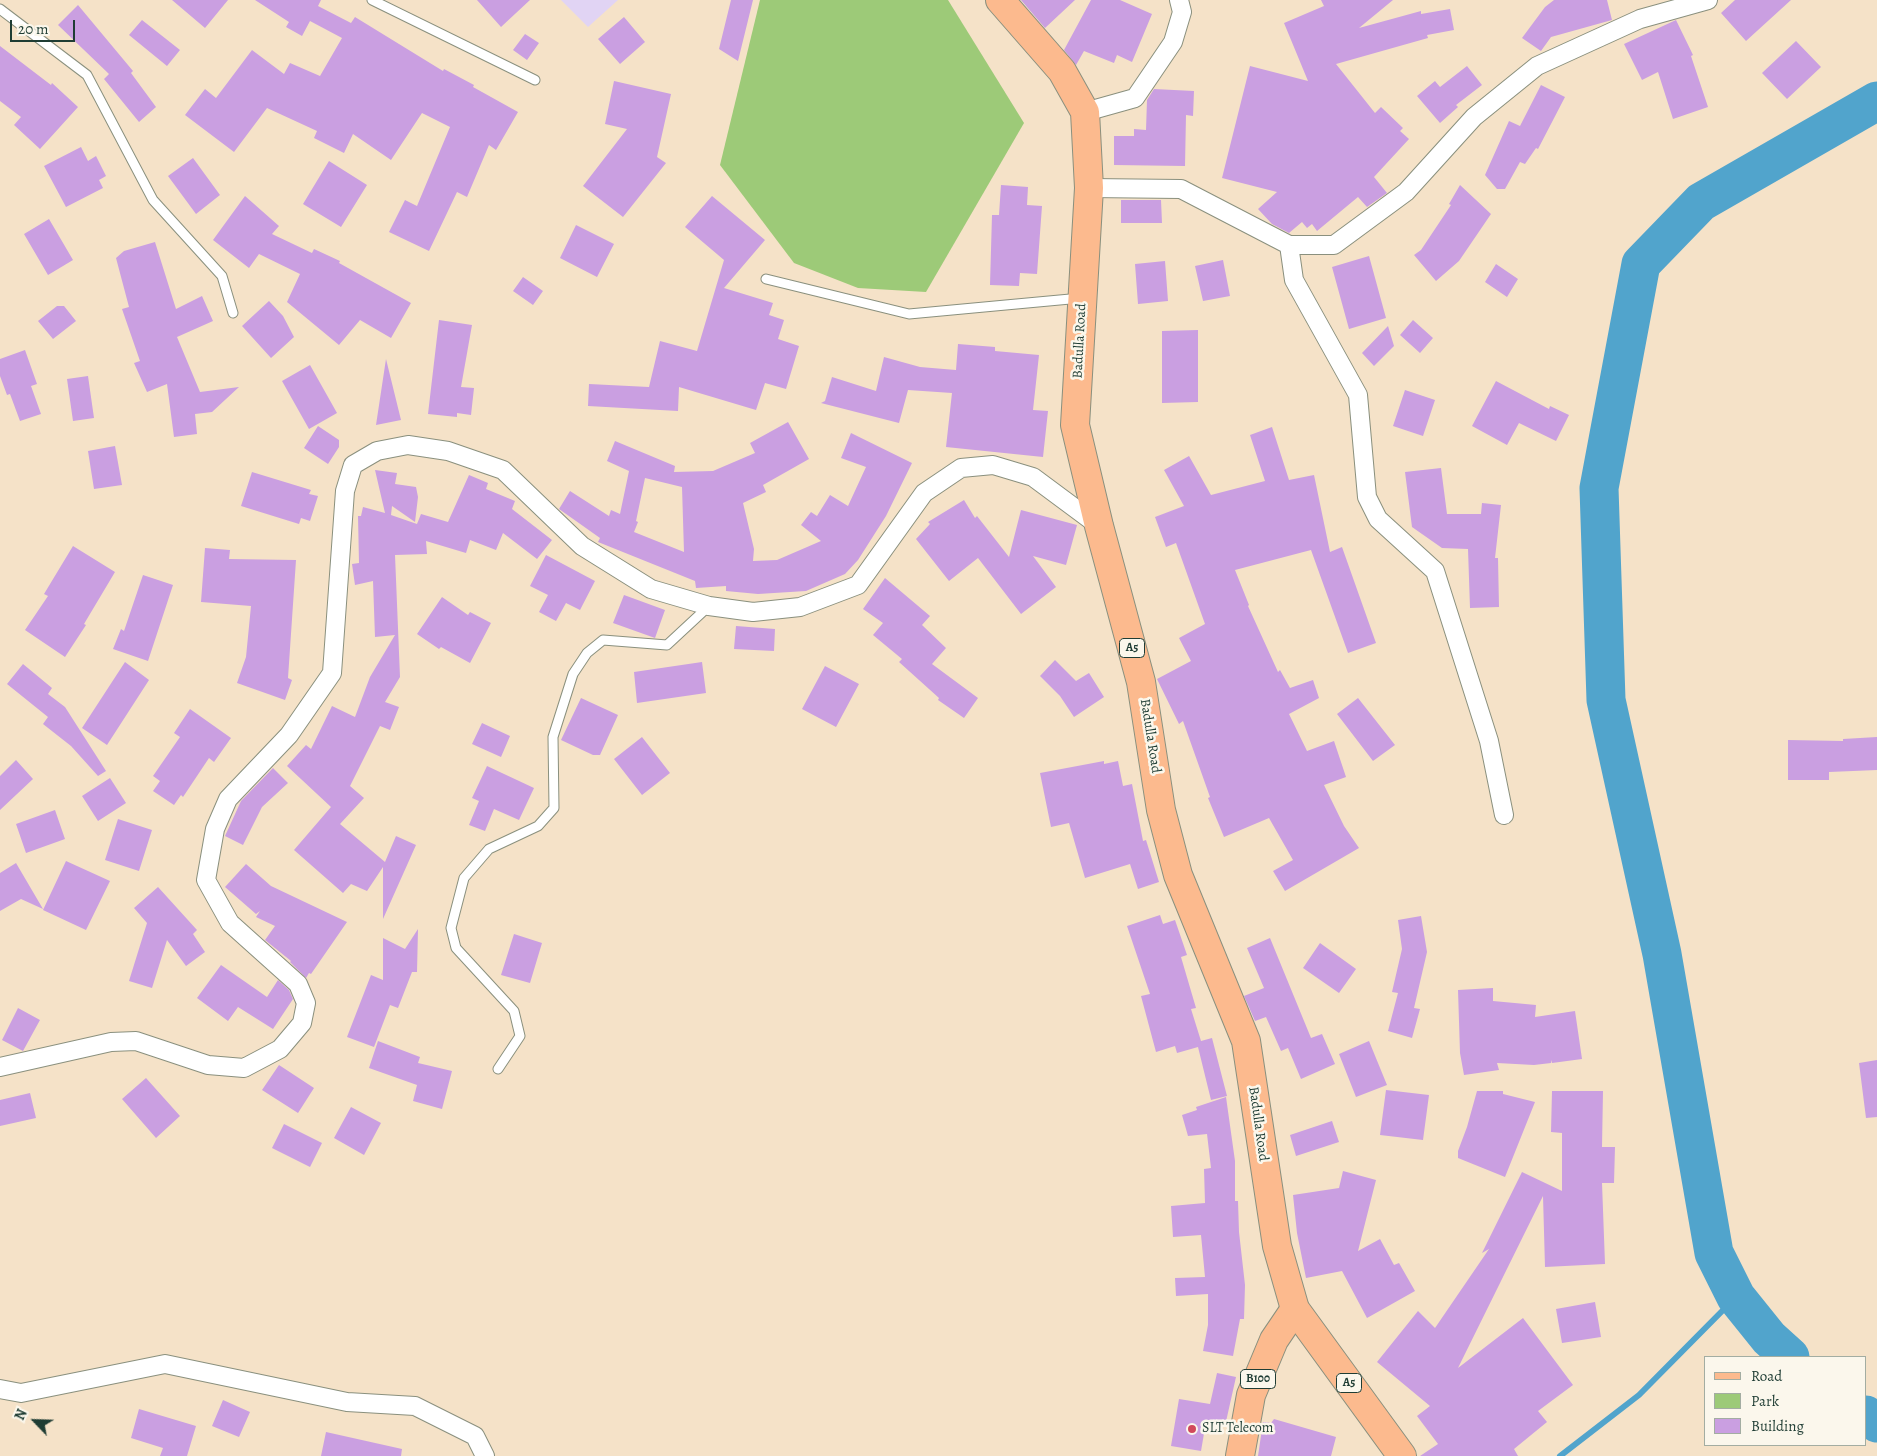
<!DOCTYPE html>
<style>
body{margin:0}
#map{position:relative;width:1877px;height:1456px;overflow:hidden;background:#f5e2c8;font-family:Alegreya,serif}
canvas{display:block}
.legend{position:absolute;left:1704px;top:1356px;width:162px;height:90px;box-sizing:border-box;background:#fbf7ec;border:1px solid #a3ada2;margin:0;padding:6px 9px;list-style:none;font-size:15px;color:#1f3d34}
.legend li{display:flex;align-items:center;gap:10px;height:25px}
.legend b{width:25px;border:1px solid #a3ada2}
.north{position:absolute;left:10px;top:1396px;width:50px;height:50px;-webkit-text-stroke:4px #fbf7ec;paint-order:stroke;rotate:294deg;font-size:14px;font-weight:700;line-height:20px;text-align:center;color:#1f3d34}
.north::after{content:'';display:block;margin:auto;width:18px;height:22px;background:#1f3d34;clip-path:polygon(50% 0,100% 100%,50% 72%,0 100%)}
.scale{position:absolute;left:10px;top:20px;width:65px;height:22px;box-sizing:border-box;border:2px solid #1f3d34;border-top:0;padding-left:6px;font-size:15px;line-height:18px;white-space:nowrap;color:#1f3d34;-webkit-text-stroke:4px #fbf7ec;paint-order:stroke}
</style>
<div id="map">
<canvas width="1877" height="1456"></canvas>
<ul class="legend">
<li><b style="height:6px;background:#fcba8e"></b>Road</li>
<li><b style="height:14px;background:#9dca78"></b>Park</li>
<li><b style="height:14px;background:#ca9fe1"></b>Building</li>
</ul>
<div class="north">N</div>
<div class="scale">20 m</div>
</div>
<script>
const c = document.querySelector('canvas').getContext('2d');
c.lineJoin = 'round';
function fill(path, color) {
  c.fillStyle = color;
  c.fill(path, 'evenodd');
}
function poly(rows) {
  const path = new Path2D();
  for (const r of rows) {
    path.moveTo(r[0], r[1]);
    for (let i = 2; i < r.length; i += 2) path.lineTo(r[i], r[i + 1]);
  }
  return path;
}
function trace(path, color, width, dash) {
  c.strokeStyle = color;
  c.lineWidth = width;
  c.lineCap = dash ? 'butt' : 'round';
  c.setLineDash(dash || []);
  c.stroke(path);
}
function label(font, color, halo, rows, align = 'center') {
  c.font = font + ' Alegreya,serif';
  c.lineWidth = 5;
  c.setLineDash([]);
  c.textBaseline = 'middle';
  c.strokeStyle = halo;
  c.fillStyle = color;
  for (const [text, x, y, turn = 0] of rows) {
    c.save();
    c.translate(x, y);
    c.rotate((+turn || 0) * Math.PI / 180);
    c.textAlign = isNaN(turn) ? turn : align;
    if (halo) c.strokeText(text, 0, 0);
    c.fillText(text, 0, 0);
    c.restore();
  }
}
fill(poly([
 [561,0,618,0,588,27]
]), '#e1d4f4');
fill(poly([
 [760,0,948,0,1024,123,926,292,858,288,794,263,720,165]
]), '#9dca78');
trace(poly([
 [1560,1456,1639,1395,1736,1297]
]), '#51a4cc', 6);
trace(poly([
 [1790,1357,1769,1338,1736,1297,1714,1253,1662,954,1606,700,1599,488,1641,264,1701,202,1877,101],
 [1866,1415,1877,1423]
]), '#51a4cc', 39);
fill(poly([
 [172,0,228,0,205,28],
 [255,0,321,0,318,6,351,23,355,17,443,71,444,69,474,85,473,87,518,112,496,150,489,145,467,197,457,192,429,251,389,232,405,200,417,206,450,127,422,113,391,160,353,134,344,153,314,138,317,131,267,108,234,152,185,115,205,89,216,98,252,50,284,74,290,63,320,76,342,38,310,21,302,36,286,27,289,22],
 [477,0,530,0,501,27],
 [731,0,753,0,738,61,719,49],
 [1021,0,1075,0,1045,28],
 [1091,0,1120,0,1152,14,1132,62,1117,55,1114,63,1084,51,1076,65,1064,50],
 [1321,0,1393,0,1359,28,1421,11,1421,14,1450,9,1454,30,1427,35,1428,38,1336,64,1375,113,1381,107,1403,128,1400,131,1409,139,1374,177,1387,193,1367,207,1358,197,1317,231,1312,224,1307,228,1302,222,1289,233,1272,224,1258,209,1277,192,1222,178,1250,66,1308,81,1284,23,1324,6],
 [1554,0,1607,0,1612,20,1551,37,1541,51,1522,38,1545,7],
 [1735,0,1791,0,1746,41,1721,13],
 [78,5,133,71,131,73,156,107,139,122,104,79,109,74,58,25],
 [624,17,645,42,620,64,598,39],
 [142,20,180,50,167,66,129,35],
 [1676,20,1693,55,1691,56,1708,107,1673,119,1658,72,1642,80,1624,44],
 [525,34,539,43,527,60,513,50],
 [1796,41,1821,67,1787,99,1762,73],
 [0,46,51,85,52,83,78,107,40,149,14,125,21,117,0,101],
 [1467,66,1482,85,1456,105,1458,107,1440,123,1417,96,1435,81,1440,87],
 [614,81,671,94,657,157,666,163,623,217,583,186,627,129,605,124],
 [1541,85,1565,97,1538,149,1536,148,1525,164,1520,162,1505,189,1497,189,1485,175,1509,121,1520,126],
 [1154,89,1194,91,1193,116,1186,115,1185,166,1114,165,1114,136,1134,136,1134,129,1146,130,1147,100],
 [81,147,88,161,96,156,106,176,99,180,103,188,66,207,44,166],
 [193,158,220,195,196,214,168,176],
 [329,161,367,185,341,227,303,204],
 [1001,185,1028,187,1027,205,1042,206,1037,274,1020,273,1019,286,990,285,992,215,999,215],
 [1460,185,1491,214,1459,261,1436,281,1414,255,1421,250,1451,205,1449,204],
 [245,196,279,226,272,234,312,253,314,249,340,261,339,263,411,303,391,338,360,320,339,345,287,302,300,274,259,254,249,268,213,240],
 [712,196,765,240,724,288,773,303,769,315,784,320,778,339,799,346,786,389,765,383,756,410,679,387,678,411,588,406,589,384,649,387,660,341,697,351,724,260,685,227],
 [1121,200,1161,200,1162,223,1121,223],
 [49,219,73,260,48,275,24,234],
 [576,225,614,244,597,277,560,258],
 [155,242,176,309,202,296,213,321,177,337,200,392,239,387,212,412,195,414,197,434,174,437,167,384,147,392,134,363,140,361,122,309,129,307,116,258,124,251],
 [1369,256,1386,318,1349,329,1332,267],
 [1223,260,1230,296,1203,301,1195,266],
 [1165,261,1168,301,1138,304,1135,264],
 [1496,264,1518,279,1507,297,1485,282],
 [523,277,543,291,533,305,513,291],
 [269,301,283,316,294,337,271,358,242,326],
 [57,306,64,306,76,321,53,339,38,321],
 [439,320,472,325,461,387,474,388,471,415,457,413,457,417,428,414],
 [1413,320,1433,338,1420,353,1400,335],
 [1388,326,1394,346,1374,366,1362,353],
 [1198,330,1198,402,1162,403,1162,331],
 [958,344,995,347,995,351,1039,355,1033,410,1048,411,1043,457,946,447,952,393,908,390,899,423,821,403,825,401,832,377,876,391,884,357,920,367,956,370],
 [25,350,37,384,31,386,41,414,20,421,10,394,7,395,0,376,0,359],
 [386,359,401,420,376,425],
 [310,365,337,413,309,429,282,381],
 [88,376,94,418,73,421,67,379],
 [1496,381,1549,409,1550,406,1569,415,1556,441,1519,423,1507,445,1472,426],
 [1405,390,1435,400,1423,436,1393,426],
 [788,422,809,459,763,485,766,492,743,503,754,549,753,561,777,560,821,541,801,525,811,512,817,516,830,495,848,506,866,467,841,458,851,433,912,463,886,516,858,560,845,574,806,591,758,594,726,591,726,586,696,588,695,581,598,542,600,538,559,509,570,491,609,516,611,510,620,514,629,471,607,461,615,441,675,466,674,472,713,471,755,453,750,443],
 [645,478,682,487,684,552,634,532,638,522,636,521],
 [318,426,339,440,339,447,328,464,304,448],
 [1272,427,1289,480,1314,475,1330,552,1342,547,1376,643,1348,653,1311,550,1235,570,1249,605,1248,606,1278,672,1280,670,1290,688,1313,680,1319,698,1289,714,1307,751,1334,741,1346,777,1324,785,1344,826,1359,848,1285,891,1273,871,1293,860,1269,818,1224,837,1208,798,1210,797,1183,721,1179,724,1157,679,1191,661,1179,638,1205,624,1176,543,1166,547,1155,517,1184,506,1164,470,1189,456,1211,495,1265,481,1250,435],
 [115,446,122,485,94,489,88,451],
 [1441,468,1447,514,1481,514,1482,503,1501,505,1495,558,1498,558,1499,607,1470,608,1468,549,1442,548,1412,527,1405,472],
 [375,470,397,473,395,484,416,487,418,497,415,522,392,506,391,515,417,524,421,514,448,522,469,475,488,483,486,489,515,501,512,509,552,540,537,559,503,533,496,550,470,540,466,553,426,541,427,554,395,555,400,677,385,702,399,707,390,730,380,726,350,786,364,798,340,824,385,862,396,836,416,845,383,919,383,867,367,891,351,884,343,893,294,850,331,807,287,766,306,745,311,749,332,706,355,717,370,677,395,635,375,637,373,581,355,585,352,564,359,563,358,516,361,516,363,507,385,513],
 [252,472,311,490,309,494,318,496,310,521,301,518,299,524,241,506],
 [964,500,975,518,977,516,1009,557,1021,510,1077,525,1066,565,1033,556,1056,587,1021,614,978,558,949,581,916,539,930,524,928,522],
 [73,546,115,572,84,624,86,625,65,657,25,630,48,596,44,594],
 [205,548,230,550,229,559,296,560,288,678,292,680,285,700,237,683,246,657,251,606,201,602],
 [546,555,595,581,580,610,566,603,556,621,539,612,548,595,530,586],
 [143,575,173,585,148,661,113,649,121,629,124,631],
 [885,578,930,616,922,625,946,648,932,664,978,698,964,718,938,700,939,698,899,662,902,659,873,635,883,623,863,609],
 [624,595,665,610,655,638,613,623],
 [442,597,468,615,470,612,491,623,470,663,441,647,439,649,417,634],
 [736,626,775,629,774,651,734,649],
 [1055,660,1076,681,1089,673,1104,697,1074,717,1060,696,1040,676],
 [125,662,149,680,107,745,82,728],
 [702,662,706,693,637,703,634,672],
 [23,664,52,688,48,694,65,707,106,771,98,776,71,746,43,724,48,717,7,684],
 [825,666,859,684,836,727,802,709],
 [581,698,618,715,600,755,593,755,561,740],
 [1358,698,1395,745,1373,761,1337,714],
 [190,709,231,738,214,762,209,758,183,797,181,795,174,805,153,791,160,781,153,776,180,737,174,733],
 [482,723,510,736,501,757,472,744],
 [642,737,670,773,642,795,614,759],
 [1877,737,1877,770,1829,772,1829,780,1788,780,1788,740,1843,741,1843,739],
 [16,760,33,779,0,810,0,776],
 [1104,761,1104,764,1118,761,1123,786,1132,784,1143,841,1146,840,1159,882,1138,889,1130,864,1085,878,1069,823,1051,827,1040,773],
 [487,766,534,788,519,820,494,809,485,831,469,825,479,801,472,798],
 [273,768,288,783,262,807,243,845,225,836,241,801],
 [110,778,126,803,98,821,82,796],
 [55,810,65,839,26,853,16,824],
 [118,819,152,830,139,871,105,860],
 [66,861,110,881,86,930,43,910],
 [16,863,43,909,21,899,0,911,0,873],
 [246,864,271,886,347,922,311,974,309,973,306,978,290,962,291,961,265,940,275,926,256,917,260,911,256,914,225,887],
 [158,887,197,930,193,934,205,952,186,966,167,940,152,988,129,981,147,923,134,908],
 [1160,915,1163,924,1175,920,1187,955,1181,957,1196,1008,1191,1009,1201,1041,1212,1038,1227,1096,1211,1100,1198,1047,1177,1053,1175,1046,1156,1052,1141,996,1150,994,1127,926],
 [1421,916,1427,952,1414,1008,1420,1009,1412,1038,1388,1031,1398,993,1392,992,1402,949,1398,920],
 [418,929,417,972,412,972,398,1008,390,1005,374,1047,347,1037,371,975,383,980,383,938,405,949],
 [514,934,542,943,530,983,501,975],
 [1270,938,1311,1038,1322,1034,1335,1064,1301,1079,1288,1048,1281,1051,1266,1017,1255,1021,1244,996,1264,988,1247,948],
 [1320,943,1356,969,1339,993,1303,968],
 [221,965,267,997,278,980,289,990,293,999,273,1029,238,1007,228,1021,197,998],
 [1493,988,1493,1001,1536,1005,1535,1017,1575,1011,1582,1059,1552,1063,1552,1060,1551,1063,1534,1065,1497,1063,1499,1070,1464,1075,1460,1053,1458,990],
 [18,1008,40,1020,23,1051,2,1040],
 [378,1041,420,1057,418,1063,452,1071,442,1109,413,1101,417,1085,369,1068],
 [1369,1041,1387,1085,1356,1097,1339,1054],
 [1877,1060,1877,1117,1866,1118,1859,1063],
 [279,1065,314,1088,298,1113,262,1090],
 [146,1078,180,1116,156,1138,122,1099],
 [1386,1090,1429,1095,1423,1140,1380,1135],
 [1477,1091,1503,1091,1503,1094,1535,1102,1505,1177,1458,1158,1458,1151,1467,1127],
 [1552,1091,1603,1091,1602,1147,1615,1147,1614,1183,1602,1183,1605,1264,1545,1267,1543,1196,1458,1368,1523,1318,1573,1385,1538,1411,1547,1422,1514,1449,1518,1456,1420,1456,1438,1444,1417,1416,1430,1406,1377,1362,1418,1311,1435,1328,1489,1249,1482,1253,1522,1172,1562,1191,1562,1133,1551,1132],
 [30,1093,36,1118,0,1126,0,1100],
 [1226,1097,1235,1161,1235,1201,1238,1201,1239,1232,1245,1285,1244,1319,1240,1319,1233,1356,1203,1351,1208,1325,1208,1294,1176,1296,1175,1278,1205,1277,1201,1235,1173,1237,1171,1206,1205,1203,1204,1169,1211,1168,1207,1134,1188,1136,1182,1115,1197,1110,1196,1107],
 [351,1107,381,1123,364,1155,334,1138],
 [1332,1121,1339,1142,1296,1156,1290,1135],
 [284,1124,322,1143,310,1167,272,1148],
 [1343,1171,1376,1180,1358,1251,1380,1239,1394,1265,1399,1263,1415,1291,1367,1318,1342,1271,1306,1278,1297,1233,1293,1195,1339,1188],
 [1595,1302,1601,1337,1562,1343,1556,1309],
 [1217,1373,1236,1377,1225,1426,1206,1422,1201,1451,1171,1446,1179,1399,1210,1404],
 [223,1400,250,1412,239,1437,212,1426],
 [139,1409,196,1426,187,1456,160,1456,163,1448,131,1438],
 [1274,1419,1336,1437,1331,1456,1258,1456,1263,1422,1271,1423],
 [326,1432,402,1449,401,1456,321,1456]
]), '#ca9fe1');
const service = poly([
 [372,0,535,80],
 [0,9,87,75,153,200,222,276,233,313],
 [766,279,909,314,1081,298],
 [498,1069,520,1036,514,1011,456,948,451,928,464,878,489,849,538,826,554,808,553,737,573,674,587,653,603,640,667,645,709,606]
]);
const minor = poly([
 [1085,112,1135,98,1173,42,1182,12,1179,0],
 [1089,188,1181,189,1289,245,1334,245,1406,192,1474,117,1537,66,1640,19,1708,0],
 [1289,245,1294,280,1358,395,1367,497,1378,519,1435,571,1489,741,1504,815],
 [0,1067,111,1042,136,1041,208,1065,244,1068,280,1049,302,1023,306,1003,298,984,230,923,206,880,215,829,228,799,289,735,332,673,345,491,353,465,377,451,408,445,448,451,503,470,582,546,651,589,709,606,753,612,800,607,858,585,924,493,961,468,993,465,1033,477,1099,526],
 [0,1389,21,1393,165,1364,347,1402,415,1406,475,1436,485,1456]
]);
const primary = poly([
 [1240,1456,1251,1395,1274,1340,1295,1309]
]);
const trunk = poly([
 [1000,0,1062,71,1085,112,1089,188,1075,425,1099,526,1141,682,1161,810,1178,875,1246,1041,1277,1246,1295,1309,1402,1456]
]);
trace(service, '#8a907e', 11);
trace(minor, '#8a907e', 20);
trace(primary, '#8a907e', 30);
trace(trunk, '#8a907e', 30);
trace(service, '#fff', 9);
trace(minor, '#fff', 18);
trace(primary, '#fcba8e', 28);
trace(trunk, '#fcba8e', 28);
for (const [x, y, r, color] of [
 [1192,1429,5,"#d1495b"]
]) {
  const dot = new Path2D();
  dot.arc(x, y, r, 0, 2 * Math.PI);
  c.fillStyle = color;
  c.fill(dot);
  trace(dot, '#fbf7ec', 2);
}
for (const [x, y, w] of [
 [1132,648,25],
 [1258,1379,35],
 [1349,1383,25]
]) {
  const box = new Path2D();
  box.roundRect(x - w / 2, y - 9.5, w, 19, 4);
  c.fillStyle = '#fbf7ec';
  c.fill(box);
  trace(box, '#1f3d34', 1);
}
label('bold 12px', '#1f3d34', null, [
 ["A5",1132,648],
 ["B100",1258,1379],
 ["A5",1349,1383]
]);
label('14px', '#1f3d34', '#fbf7ec', [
 ["Badulla Road",1080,341,-87],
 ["Badulla Road",1150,736,81],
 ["Badulla Road",1258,1124,82]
]);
label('14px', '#1f3d34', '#fbf7ec', [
 ["SLT Telecom",1202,1429]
], 'left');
</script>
